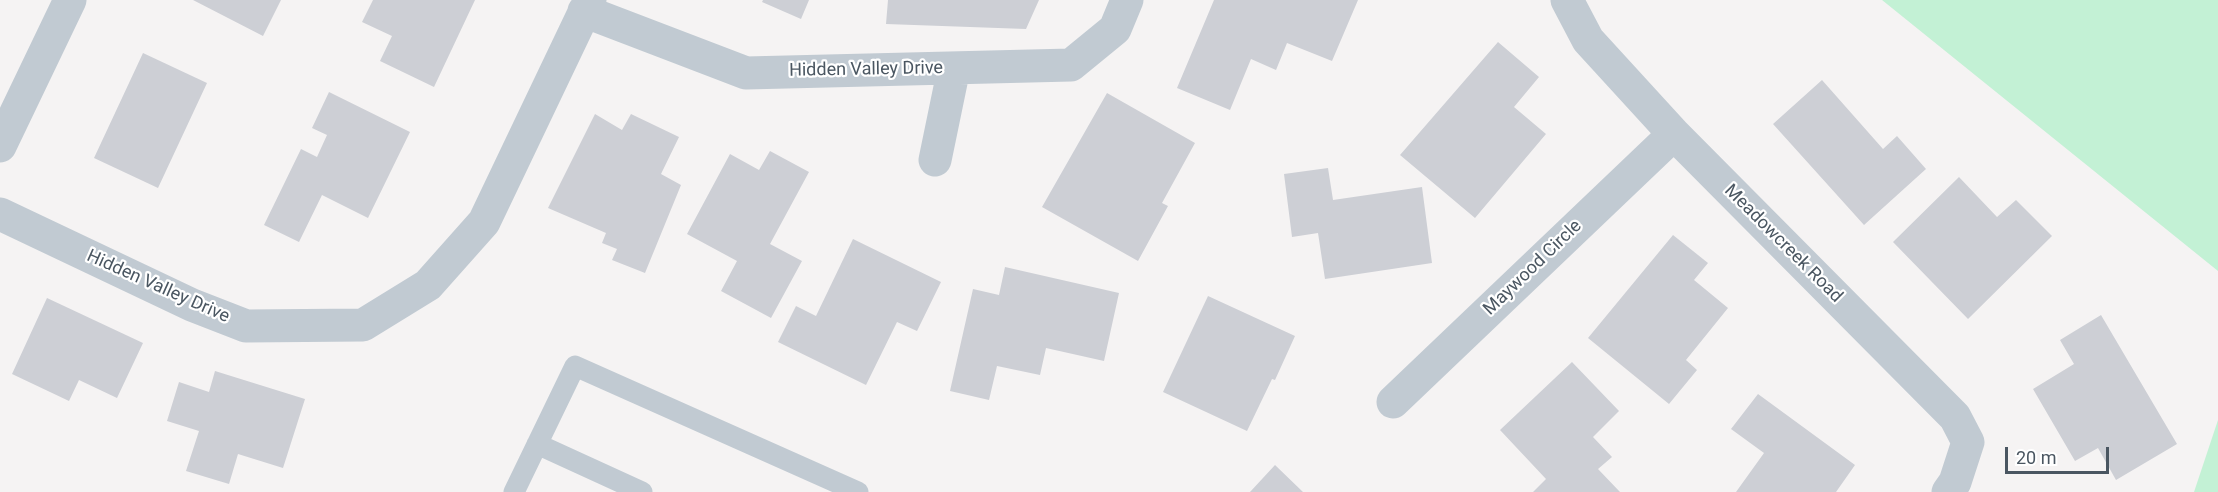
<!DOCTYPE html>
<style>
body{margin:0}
#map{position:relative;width:2218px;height:492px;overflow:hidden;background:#f5f3f3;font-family:Roboto,sans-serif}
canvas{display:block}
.scale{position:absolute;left:2005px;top:447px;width:104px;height:27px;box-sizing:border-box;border:3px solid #4a5661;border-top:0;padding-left:8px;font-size:18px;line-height:21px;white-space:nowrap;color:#4a5661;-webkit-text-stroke:4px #fff;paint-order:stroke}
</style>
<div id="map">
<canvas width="2218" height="492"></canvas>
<div class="scale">20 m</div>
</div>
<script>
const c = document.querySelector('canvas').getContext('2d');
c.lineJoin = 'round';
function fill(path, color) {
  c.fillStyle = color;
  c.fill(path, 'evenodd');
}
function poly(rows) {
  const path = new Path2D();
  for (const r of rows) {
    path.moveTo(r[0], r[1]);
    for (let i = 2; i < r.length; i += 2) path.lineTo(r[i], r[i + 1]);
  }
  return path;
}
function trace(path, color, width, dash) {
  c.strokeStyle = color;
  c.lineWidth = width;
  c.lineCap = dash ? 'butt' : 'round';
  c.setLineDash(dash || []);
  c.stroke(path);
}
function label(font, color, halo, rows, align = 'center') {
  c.font = font + ' Roboto,sans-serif';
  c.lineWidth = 4.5;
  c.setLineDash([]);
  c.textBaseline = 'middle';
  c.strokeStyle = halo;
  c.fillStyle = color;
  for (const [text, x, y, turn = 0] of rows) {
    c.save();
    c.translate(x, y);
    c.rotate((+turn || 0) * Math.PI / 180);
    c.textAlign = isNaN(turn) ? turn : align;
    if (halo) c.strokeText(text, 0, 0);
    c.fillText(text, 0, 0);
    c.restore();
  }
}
fill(poly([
 [1882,0,2218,0,2218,271],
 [2218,420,2218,492,2194,492]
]), '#c3f1d5');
fill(poly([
 [193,0,281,0,263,36],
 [373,0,475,0,434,87,380,61,392,36,362,22],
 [763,0,809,0,801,19,762,2],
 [888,0,1039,0,1026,29,886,24],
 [1214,0,1358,0,1332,61,1287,43,1276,70,1251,59,1230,110,1177,88],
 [1498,42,1539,77,1514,107,1546,134,1475,218,1400,155],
 [143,53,207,83,158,188,94,158],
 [1822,80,1883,149,1897,136,1926,169,1864,225,1773,124],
 [329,92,410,132,368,218,322,195,299,242,264,225,301,149,317,157,327,135,312,128],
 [1107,93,1195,143,1162,203,1168,206,1138,261,1042,207],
 [595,114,622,130,631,114,679,137,661,174,681,185,645,273,612,260,617,249,602,243,606,233,548,208],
 [770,151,809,172,770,244,802,261,771,318,721,291,737,261,687,234,730,154,759,170],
 [1328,168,1333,200,1422,187,1432,263,1325,279,1318,233,1292,237,1284,174],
 [1959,177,1997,217,2016,200,2052,236,1968,319,1893,242],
 [1673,235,1708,263,1694,280,1728,308,1686,360,1697,370,1669,404,1588,338],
 [853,239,941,282,917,331,897,322,866,385,778,342,796,306,816,316],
 [1005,267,1119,293,1104,361,1046,348,1040,375,997,366,989,400,950,391,973,289,999,295],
 [1208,296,1295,336,1275,380,1272,379,1247,431,1163,392],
 [47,298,143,343,117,398,79,380,69,401,12,374],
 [2101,315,2177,444,2116,480,2098,448,2075,461,2033,389,2074,364,2060,340],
 [1572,362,1619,411,1593,437,1612,457,1598,469,1620,492,1533,492,1546,479,1500,430],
 [215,371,305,399,283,468,238,454,229,484,186,471,199,431,167,421,179,382,209,392],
 [1758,394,1855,465,1836,492,1736,492,1764,453,1731,429],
 [1275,465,1303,492,1250,492]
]), '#cdcfd5');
trace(poly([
 [537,444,642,492],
 [514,492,575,366,858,492]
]), '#c1cad2', 21);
trace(poly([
 [1567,0,1588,40,1674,134,1955,417,1968,442,1955,482,1948,492],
 [584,11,746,73,1071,65,1115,29,1127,0],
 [0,146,70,0],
 [935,160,954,68],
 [0,214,192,305,246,326,363,325,428,285,484,222,590,0],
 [1393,402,1674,134]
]), '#c1cad2', 33);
label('18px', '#4a5661', '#fff', [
 ["Hidden Valley Drive",866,70,-1],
 ["Meadowcreek Road",1783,244,45],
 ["Maywood Circle",1533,268,-44],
 ["Hidden Valley Drive",158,287,24]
]);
</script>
